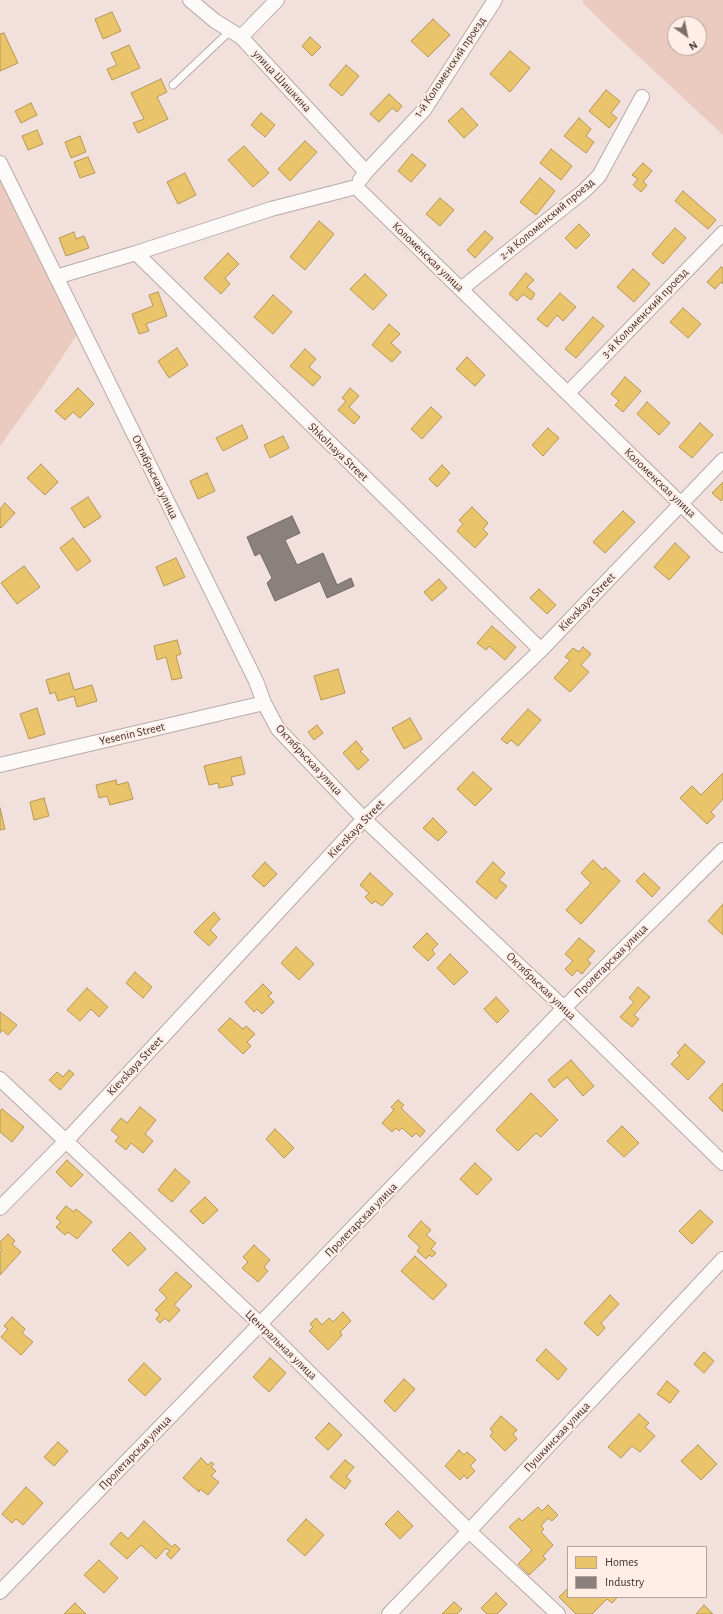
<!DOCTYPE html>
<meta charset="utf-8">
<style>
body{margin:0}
#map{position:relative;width:723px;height:1614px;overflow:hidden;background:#f1e0db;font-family:"Alegreya Sans",sans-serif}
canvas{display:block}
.legend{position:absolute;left:567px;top:1546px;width:140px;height:52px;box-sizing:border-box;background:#ffede6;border:1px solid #b1a29c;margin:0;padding:5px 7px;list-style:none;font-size:12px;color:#3d322e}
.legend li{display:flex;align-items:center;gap:8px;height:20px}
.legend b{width:20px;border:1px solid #b1a29c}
.north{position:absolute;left:667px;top:16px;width:40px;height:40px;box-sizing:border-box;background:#ffede6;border:1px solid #b1a29c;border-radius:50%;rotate:147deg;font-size:11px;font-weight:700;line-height:16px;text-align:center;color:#3d322e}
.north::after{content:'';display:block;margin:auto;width:14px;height:18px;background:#7c6f6b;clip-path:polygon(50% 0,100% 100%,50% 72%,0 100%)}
</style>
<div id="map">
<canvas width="723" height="1614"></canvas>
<ul class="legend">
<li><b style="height:11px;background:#e9c46a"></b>Homes</li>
<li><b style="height:11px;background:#8a817c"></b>Industry</li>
</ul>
<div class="north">N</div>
</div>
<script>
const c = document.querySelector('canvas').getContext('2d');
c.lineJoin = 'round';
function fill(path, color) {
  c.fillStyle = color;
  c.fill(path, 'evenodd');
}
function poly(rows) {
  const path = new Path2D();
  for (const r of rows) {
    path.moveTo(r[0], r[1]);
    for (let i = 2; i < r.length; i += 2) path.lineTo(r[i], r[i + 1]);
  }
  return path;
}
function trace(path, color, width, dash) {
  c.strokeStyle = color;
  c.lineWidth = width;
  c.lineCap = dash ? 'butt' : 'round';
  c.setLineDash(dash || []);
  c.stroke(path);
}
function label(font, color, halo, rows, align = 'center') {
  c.font = font + ' "Alegreya Sans",sans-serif';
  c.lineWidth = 4;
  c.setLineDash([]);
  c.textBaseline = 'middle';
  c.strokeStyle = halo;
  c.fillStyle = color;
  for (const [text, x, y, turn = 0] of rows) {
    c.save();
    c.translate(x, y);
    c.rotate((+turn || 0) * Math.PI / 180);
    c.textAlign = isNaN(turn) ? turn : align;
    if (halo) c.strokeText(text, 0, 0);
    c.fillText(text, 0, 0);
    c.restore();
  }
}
fill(poly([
 [583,0,723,0,723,135,606,26,583,3],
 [675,24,699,24,699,48,675,48],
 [0,177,78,333,41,389,0,446]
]), '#ebcbc0');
const homes = poly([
 [112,12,121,31,103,39,95,19,112,12],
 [433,19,450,35,428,57,411,41,433,19],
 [4,33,18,63,0,71,0,34,4,33],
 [310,37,321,47,312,56,302,46,310,37],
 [129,45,140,68,112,80,107,69,117,65,111,53,129,45],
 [510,51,530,68,510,92,490,74,510,51],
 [346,65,359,76,342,96,329,85,346,65],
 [161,79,167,92,157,97,168,119,138,133,133,123,144,119,131,93,161,79],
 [606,90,620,101,611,113,617,118,609,128,589,111,606,90],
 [389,94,402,106,397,112,392,108,379,122,370,114,389,94],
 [31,103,37,115,21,123,15,111,31,103],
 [462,108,478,125,464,138,448,121,462,108],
 [261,113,275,125,265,137,251,125,261,113],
 [579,118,591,129,586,136,594,142,586,153,564,136,579,118],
 [37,130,43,144,28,150,22,136,37,130],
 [80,136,86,152,71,158,65,142,80,136],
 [305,141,317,152,290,181,278,169,305,141],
 [244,146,269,173,253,187,228,160,244,146],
 [551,149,572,166,561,180,540,163,551,149],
 [412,154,426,165,411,182,398,171,412,154],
 [88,157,95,173,80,178,74,162,88,157],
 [643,163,652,171,643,182,647,185,641,192,633,185,638,179,632,175,643,163],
 [185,173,196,195,178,204,167,182,185,173],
 [540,178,555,191,536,215,520,202,540,178],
 [683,191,716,220,708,229,675,201,683,191],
 [440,198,454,210,440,226,426,214,440,198],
 [319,221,334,234,305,270,290,257,319,221],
 [579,224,590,235,576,249,565,238,579,224],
 [675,228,686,238,663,264,652,254,675,228],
 [485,231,493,238,475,258,467,250,485,231],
 [74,232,76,239,84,236,89,248,66,256,59,238,74,232],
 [228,253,239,264,225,278,230,284,221,294,204,278,228,253],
 [721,267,723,268,723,284,721,282,715,289,707,282,721,267],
 [633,269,650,284,634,302,617,287,633,269],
 [526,273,534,280,527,287,535,294,531,300,523,294,517,301,509,294,526,273],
 [365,274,387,295,373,310,350,289,365,274],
 [158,292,167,316,146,324,149,331,139,334,132,314,153,306,149,295,158,292],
 [560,293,576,307,563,321,557,315,547,327,537,319,560,293],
 [273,295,292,312,273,334,254,317,273,295],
 [683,308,701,324,688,338,670,322,683,308],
 [593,317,604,326,576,358,565,349,593,317],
 [389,324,400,334,391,343,401,352,392,362,372,345,389,324],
 [177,348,188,365,169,378,158,361,177,348],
 [305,349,316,359,309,367,321,377,313,386,290,366,305,349],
 [467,357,485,375,475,386,456,369,467,357],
 [625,377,641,391,623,412,615,405,619,401,611,394,625,377],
 [78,388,94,404,80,418,73,412,65,420,55,411,78,388],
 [350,388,359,396,349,407,360,417,354,424,338,410,346,401,342,398,350,388],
 [647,402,670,423,659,435,637,414,647,402],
 [431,407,442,417,422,439,411,429,431,407],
 [700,423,713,435,692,458,679,447,700,423],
 [242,425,248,438,223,451,216,438,242,425],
 [548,428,559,438,543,456,532,445,548,428],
 [283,436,289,448,270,458,264,445,283,436],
 [41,464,58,482,45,495,27,478,41,464],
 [442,465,450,473,437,487,429,479,442,465],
 [207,473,215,491,198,499,190,481,207,473],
 [723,482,723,498,721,501,712,493,723,482],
 [88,497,101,517,84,528,71,508,88,497],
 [5,503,15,513,1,528,0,527,0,509,5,503],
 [472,507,488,523,483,529,488,534,475,548,457,531,463,524,459,520,472,507],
 [623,511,635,522,605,553,593,542,623,511],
 [73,538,91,561,77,571,60,548,73,538],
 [675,543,690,557,669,580,654,567,675,543],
 [176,558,185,577,164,586,156,567,176,558],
 [24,566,40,587,17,604,1,583,24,566],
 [439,579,447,588,432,601,424,592,439,579],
 [539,589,556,605,547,614,530,598,539,589],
 [492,626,516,647,505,660,489,646,486,650,477,643,492,626],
 [177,640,181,654,176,656,182,678,172,680,166,657,157,660,154,646,177,640],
 [583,647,591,654,581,665,589,672,570,692,554,678,570,660,565,657,573,648,579,652,583,647],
 [338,669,345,693,321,700,314,676,338,669],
 [69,673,74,690,92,685,97,701,77,707,74,696,58,701,55,692,50,694,46,680,69,673],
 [37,708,45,734,29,739,20,714,37,708],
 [528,709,541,720,518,746,511,740,507,744,501,739,528,709],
 [410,718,422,739,404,749,392,728,410,718],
 [317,725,323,733,314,740,308,732,317,725],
 [356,741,363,749,360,751,369,760,358,770,343,753,356,741],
 [241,757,245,774,231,777,233,785,219,788,218,783,209,785,204,766,241,757],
 [473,772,492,789,475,806,457,789,473,772],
 [723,773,723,799,711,812,715,816,707,824,680,798,692,786,701,795,723,773],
 [116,780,117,785,128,782,133,799,110,805,107,796,99,798,96,785,116,780],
 [44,798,49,816,34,820,30,802,44,798],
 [0,808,5,829,0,830,0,808],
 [433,818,447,832,438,841,423,828,433,818],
 [593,860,603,870,605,867,620,881,581,924,566,910,591,883,581,873,593,860],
 [265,862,277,874,264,887,252,876,265,862],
 [493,862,505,873,499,880,507,886,496,899,476,882,493,862],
 [370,873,393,894,382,906,375,901,372,904,365,897,369,893,360,885,370,873],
 [644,873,660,888,652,897,636,881,644,873],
 [723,904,723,935,708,921,723,904],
 [214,912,220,919,210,930,217,937,209,946,194,932,214,912],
 [427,933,438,944,432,950,435,954,428,961,413,947,427,933],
 [579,938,595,951,587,960,591,963,582,974,577,970,572,976,565,969,573,961,565,954,579,938],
 [296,947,314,964,299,980,281,963,296,947],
 [450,954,468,972,454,985,437,968,450,954],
 [135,972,152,987,143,998,126,983,135,972],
 [263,984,272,993,268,996,274,1002,262,1014,257,1009,254,1012,245,1002,263,984],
 [638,987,650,997,634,1015,639,1019,632,1027,620,1017,634,1002,629,998,638,987],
 [87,988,108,1007,99,1017,91,1009,80,1021,67,1010,87,988],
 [496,997,509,1011,497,1023,484,1009,496,997],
 [0,1012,17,1025,8,1035,2,1030,0,1033,0,1012],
 [230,1018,243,1029,246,1026,255,1034,247,1042,251,1046,243,1054,218,1030,230,1018],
 [685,1044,705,1062,688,1080,671,1064,680,1055,677,1053,685,1044],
 [571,1060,594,1086,583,1096,567,1077,554,1088,548,1080,571,1060],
 [69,1070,74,1074,60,1090,49,1080,57,1072,63,1077,69,1070],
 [723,1083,723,1112,709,1098,723,1083],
 [531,1093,558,1120,541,1137,536,1133,518,1151,496,1130,531,1093],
 [398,1100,404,1105,401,1108,425,1131,420,1137,416,1133,412,1137,402,1128,399,1131,396,1128,392,1132,382,1123,394,1110,391,1107,398,1100],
 [140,1107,156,1120,145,1134,153,1141,143,1153,131,1143,126,1150,115,1141,119,1137,111,1130,121,1118,127,1123,140,1107],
 [2,1109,24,1127,12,1142,0,1132,0,1111,2,1109],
 [622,1126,639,1143,624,1157,607,1141,622,1126],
 [275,1129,294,1148,284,1158,266,1139,275,1129],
 [67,1160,83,1175,71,1187,56,1172,67,1160],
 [475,1163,492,1179,477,1195,460,1179,475,1163],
 [175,1169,190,1182,172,1202,158,1190,175,1169],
 [205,1197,218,1210,203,1224,190,1211,205,1197],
 [66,1206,74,1212,76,1209,92,1222,77,1239,68,1232,65,1235,56,1227,61,1222,56,1218,66,1206],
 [700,1210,713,1222,692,1244,679,1231,700,1210],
 [421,1221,431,1230,426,1235,436,1243,431,1249,436,1253,432,1257,429,1255,426,1259,417,1251,420,1247,408,1236,421,1221],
 [130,1232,146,1249,128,1266,112,1250,130,1232],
 [8,1234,15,1241,12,1244,21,1252,0,1275,0,1252,2,1250,0,1248,0,1242,8,1234],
 [254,1245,270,1260,264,1267,268,1271,258,1282,242,1268,248,1262,243,1257,254,1245],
 [415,1256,447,1285,433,1300,401,1271,415,1256],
 [176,1272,192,1286,174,1305,180,1310,169,1322,165,1318,160,1323,156,1319,160,1314,155,1310,167,1298,159,1290,176,1272],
 [610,1295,619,1304,601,1323,605,1328,598,1336,584,1323,610,1295],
 [343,1312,351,1321,340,1332,342,1335,328,1350,309,1331,313,1327,310,1324,316,1318,322,1325,329,1318,333,1322,343,1312],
 [12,1317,25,1329,22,1333,33,1342,21,1355,1,1337,8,1329,4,1326,12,1317],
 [546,1349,567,1369,558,1380,536,1360,546,1349],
 [704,1352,714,1361,704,1373,694,1364,704,1352],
 [270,1358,286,1373,269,1392,253,1377,270,1358],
 [144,1363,161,1379,145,1396,128,1380,144,1363],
 [404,1379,415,1389,395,1412,384,1401,404,1379],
 [667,1381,679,1391,670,1403,657,1394,667,1381],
 [639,1414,649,1423,645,1427,655,1436,640,1452,632,1446,621,1458,608,1447,639,1414],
 [501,1416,517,1430,513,1434,517,1439,505,1451,490,1436,493,1432,490,1429,501,1416],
 [329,1423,342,1435,328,1450,315,1438,329,1423],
 [58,1442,68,1451,54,1466,44,1457,58,1442],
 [698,1445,717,1464,701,1480,681,1461,698,1445],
 [459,1450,464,1455,467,1452,476,1460,470,1466,475,1471,467,1479,464,1475,460,1480,445,1466,459,1450],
 [201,1458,208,1465,211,1462,214,1464,211,1467,216,1471,211,1476,219,1482,208,1495,200,1489,199,1492,183,1478,201,1458],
 [345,1460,354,1467,346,1477,351,1481,345,1489,330,1477,345,1460],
 [26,1487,43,1503,23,1525,16,1519,12,1523,2,1514,26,1487],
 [548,1505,558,1515,552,1521,548,1518,541,1526,544,1529,541,1532,553,1545,543,1556,546,1559,529,1575,518,1564,532,1550,509,1527,519,1518,522,1521,538,1507,542,1511,548,1505],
 [398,1511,413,1526,400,1539,385,1524,398,1511],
 [306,1519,324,1535,305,1556,287,1540,306,1519],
 [144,1521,172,1547,175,1544,180,1549,171,1559,166,1554,170,1551,166,1548,156,1559,141,1545,127,1559,110,1544,121,1532,128,1539,144,1521],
 [99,1560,118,1578,104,1593,84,1575,99,1560],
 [568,1588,568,1597,618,1597,612,1603,607,1599,592,1614,576,1614,559,1597,568,1588],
 [496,1593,507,1604,497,1614,487,1614,481,1608,496,1593],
 [454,1602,462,1609,457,1614,442,1614,454,1602],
 [75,1603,86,1614,64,1614,75,1603],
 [704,1605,713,1614,696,1614,704,1605]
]);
fill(homes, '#e9c46a');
trace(homes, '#b59858', 1);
const industry = poly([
 [292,516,300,533,285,540,297,565,323,553,337,585,351,578,354,586,327,598,320,581,275,601,267,583,272,578,260,553,255,556,247,537,292,516]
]);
fill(industry, '#8a817c');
trace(industry, '#736965', 1);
const lane = poly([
 [173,85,231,30]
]);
const street = poly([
 [190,0,215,21,241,37,366,172],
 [241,37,277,0],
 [0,163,256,681,264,703,278,729,364,819,564,1008,723,1163],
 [360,180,366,172,424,110,495,0],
 [136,253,541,650],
 [56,277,136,253,271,209,356,187,723,545],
 [461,289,584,191,599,176,642,97],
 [568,393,723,233],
 [0,765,264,703],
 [0,1079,260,1324,469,1531,558,1614],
 [0,1208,66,1141,364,819,541,650,723,460],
 [0,1592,260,1324,564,1008,723,850],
 [389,1614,469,1531,723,1259]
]);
trace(lane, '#b8aba7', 9);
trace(street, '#b8aba7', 16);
trace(lane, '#fdfafa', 7);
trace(street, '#fdfafa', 14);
label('12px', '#3d322e', '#ffede6', [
 ["1-й Коломенский проезд",450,67,-56],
 ["улица Шишкина",282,81,47],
 ["2-й Коломенский проезд",547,219,-40],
 ["Коломенская улица",428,257,44],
 ["3-й Коломенский проезд",645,313,-46],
 ["Shkolnaya Street",338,452,44],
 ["Октябрьская улица",155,477,64],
 ["Коломенская улица",660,483,44],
 ["Kievskaya Street",587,602,-46],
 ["Yesenin Street",132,734,-13],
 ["Октябрьская улица",309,760,47],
 ["Kievskaya Street",356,829,-46],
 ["Пролетарская улица",611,961,-45],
 ["Октябрьская улица",541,986,44],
 ["Kievskaya Street",135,1066,-47],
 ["Пролетарская улица",361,1220,-46],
 ["Центральная улица",281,1345,44],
 ["Пушкинская улица",557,1437,-47],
 ["Пролетарская улица",135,1453,-46]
]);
</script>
